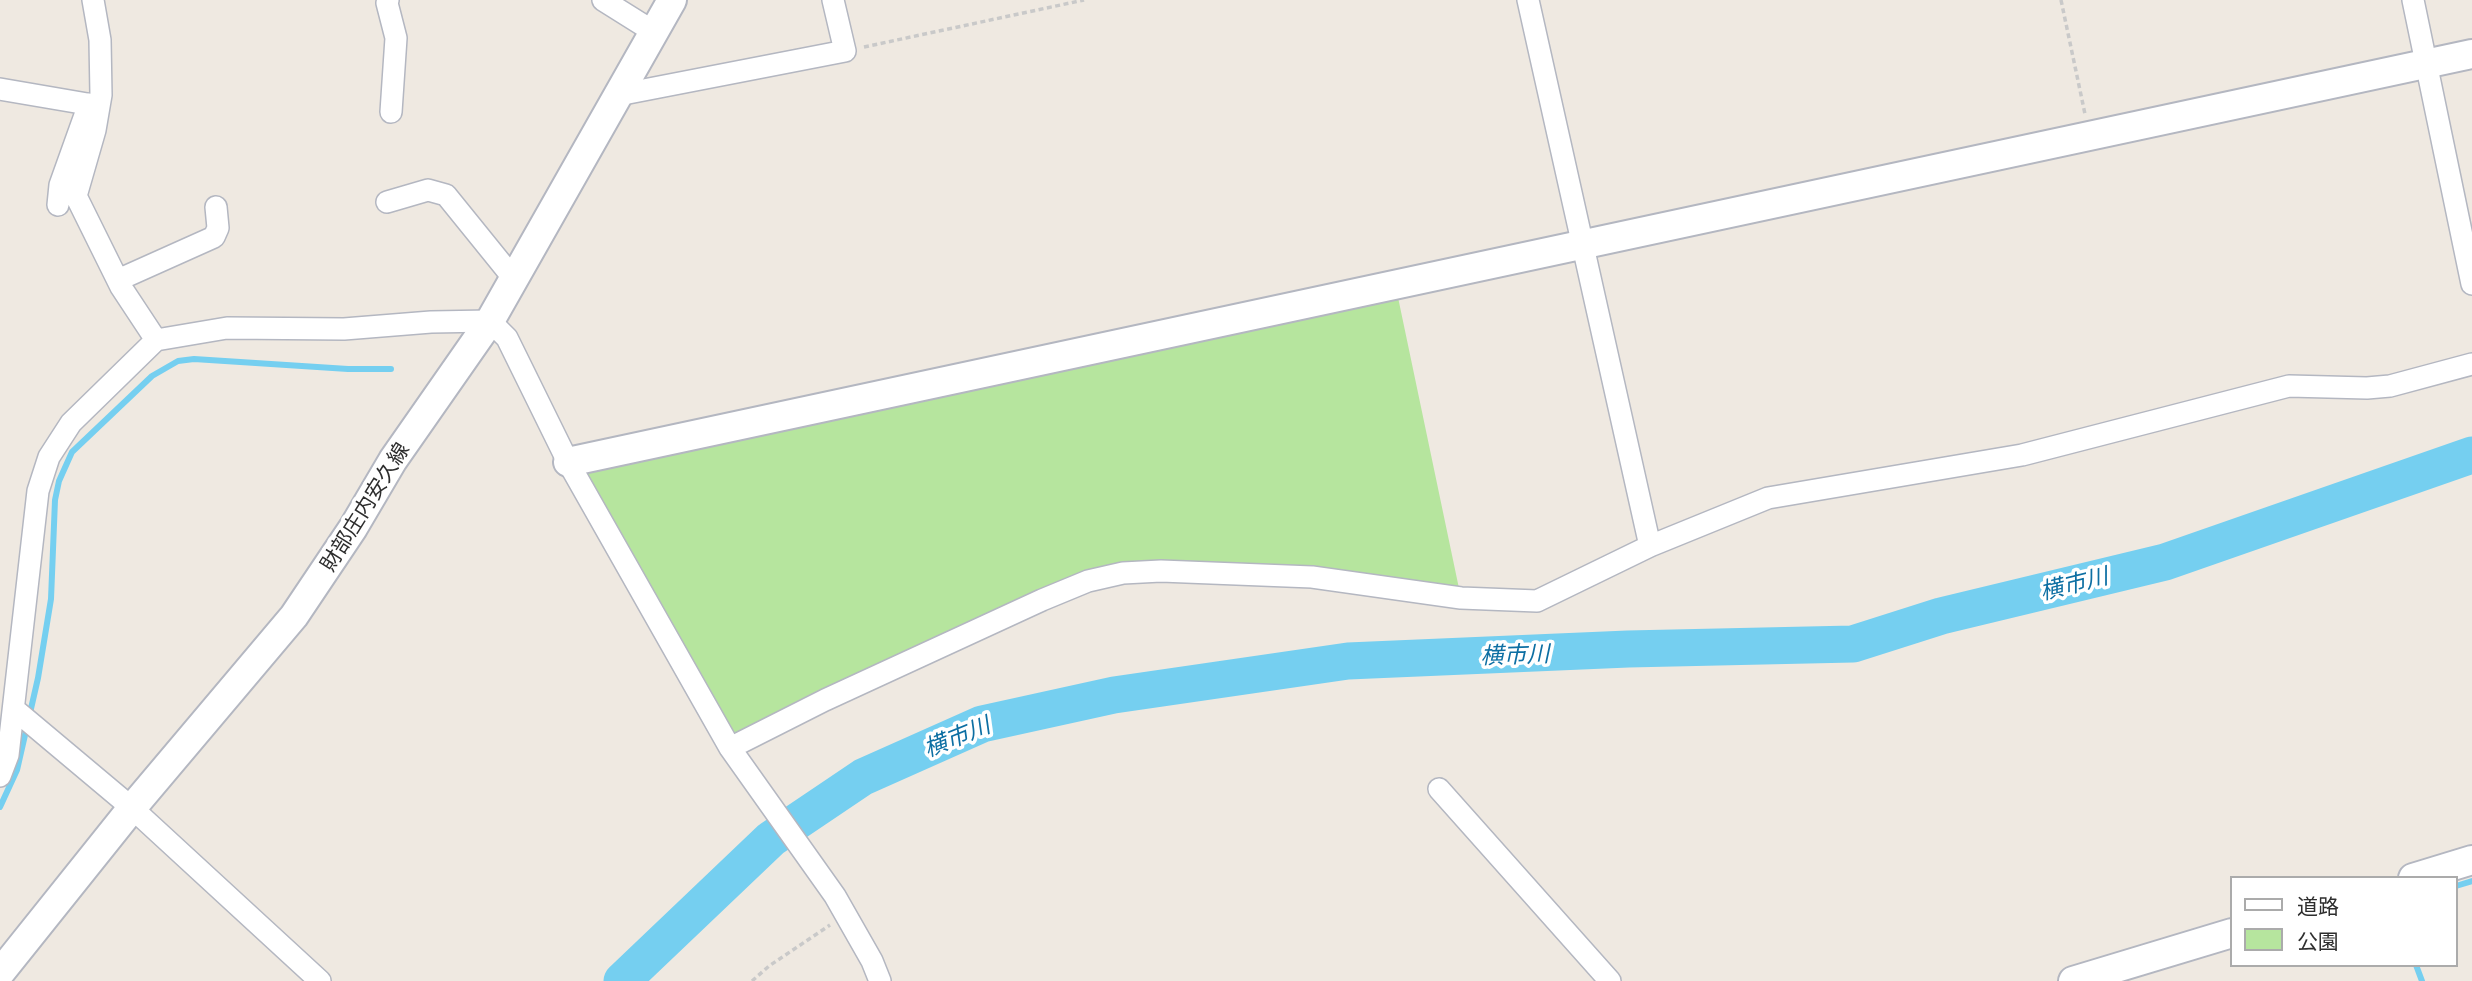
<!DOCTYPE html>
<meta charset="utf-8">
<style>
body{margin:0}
#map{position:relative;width:2472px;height:981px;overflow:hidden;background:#efe9e1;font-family:Ubuntu,"Noto Sans JP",sans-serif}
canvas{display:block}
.legend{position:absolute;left:2230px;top:876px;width:228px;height:91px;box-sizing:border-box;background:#fff;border:2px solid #ababab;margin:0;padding:9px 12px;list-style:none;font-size:21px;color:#2e2e2e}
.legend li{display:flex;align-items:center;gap:14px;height:35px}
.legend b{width:35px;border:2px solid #ababab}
</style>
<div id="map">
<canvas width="2472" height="981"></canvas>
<ul class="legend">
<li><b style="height:9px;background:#fff"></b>道路</li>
<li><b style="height:19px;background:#b6e59e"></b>公園</li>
</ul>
</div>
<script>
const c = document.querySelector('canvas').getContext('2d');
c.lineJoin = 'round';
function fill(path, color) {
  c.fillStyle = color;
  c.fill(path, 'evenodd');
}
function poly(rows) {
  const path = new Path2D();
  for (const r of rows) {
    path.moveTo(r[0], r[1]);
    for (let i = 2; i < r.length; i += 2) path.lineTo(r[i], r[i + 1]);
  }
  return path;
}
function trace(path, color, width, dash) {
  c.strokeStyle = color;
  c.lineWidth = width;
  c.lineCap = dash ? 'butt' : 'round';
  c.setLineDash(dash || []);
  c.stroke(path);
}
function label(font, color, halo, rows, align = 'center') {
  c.font = font + ' Ubuntu,"Noto Sans JP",sans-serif';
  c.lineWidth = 7;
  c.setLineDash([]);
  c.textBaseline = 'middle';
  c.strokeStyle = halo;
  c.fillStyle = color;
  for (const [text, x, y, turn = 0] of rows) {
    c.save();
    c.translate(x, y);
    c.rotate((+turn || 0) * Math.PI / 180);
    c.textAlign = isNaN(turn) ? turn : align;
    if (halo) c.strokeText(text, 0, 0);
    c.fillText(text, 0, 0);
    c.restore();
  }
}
fill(poly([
 [1395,283,1461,598,1123,573,730,748,568,462]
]), '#b6e59e');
trace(poly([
 [0,807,17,770,38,678,51,599,55,500,59,481,72,452,152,376,178,361,194,359,348,369,391,369],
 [2456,886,2472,881],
 [2416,965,2422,981]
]), '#75cff0', 6);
trace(poly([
 [622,981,771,839,863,777,982,724,1114,695,1348,661,1628,649,1853,644,1941,616,2165,562,2472,455]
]), '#75cff0', 37);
const street = poly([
 [93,0,100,40,101,95,95,130,76,196,121,287,156,340],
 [388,0,387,3,396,38,391,112],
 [603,0,654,32],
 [1528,0,1650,546],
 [2413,0,2472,284],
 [0,89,99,106],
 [618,95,845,51,833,0],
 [387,202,428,190,446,195,514,279],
 [58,205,60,185,89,104],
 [118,280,214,237,218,228,216,207],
 [14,709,132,808,320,981],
 [730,748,825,700,1042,600,1088,581,1123,573,1161,571,1312,577,1461,598,1537,601,1650,546,1768,498,2022,455,2289,386,2367,388,2390,386,2472,364],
 [0,776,8,755,38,491,49,457,71,423,156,340,227,328,344,329,431,322,490,321,507,338,568,462,730,748,835,896,872,961,880,981],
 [1439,789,1610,981]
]);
const secondary = poly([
 [568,462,2472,54],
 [2413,878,2472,860],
 [0,973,132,808,294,616,353,528,393,460,490,321,672,0],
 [2073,981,2232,933]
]);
trace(street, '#b4b7c1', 24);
trace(secondary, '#b4b7c1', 32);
trace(poly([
 [2061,0,2085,114],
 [864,47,1084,0],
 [752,981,769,966,830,925]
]), '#c9c9c9', 3.5, [5, 3.5]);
trace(street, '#fff', 21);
trace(secondary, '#fff', 28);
label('21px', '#2e2e2e', '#fff', [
 ["財部庄内安久線",365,507,-58]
]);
label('italic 23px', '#0d6fa3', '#fff', [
 ["横市川",2074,584,-14],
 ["横市川",1515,655,-2],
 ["横市川",957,737,-22]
]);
</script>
